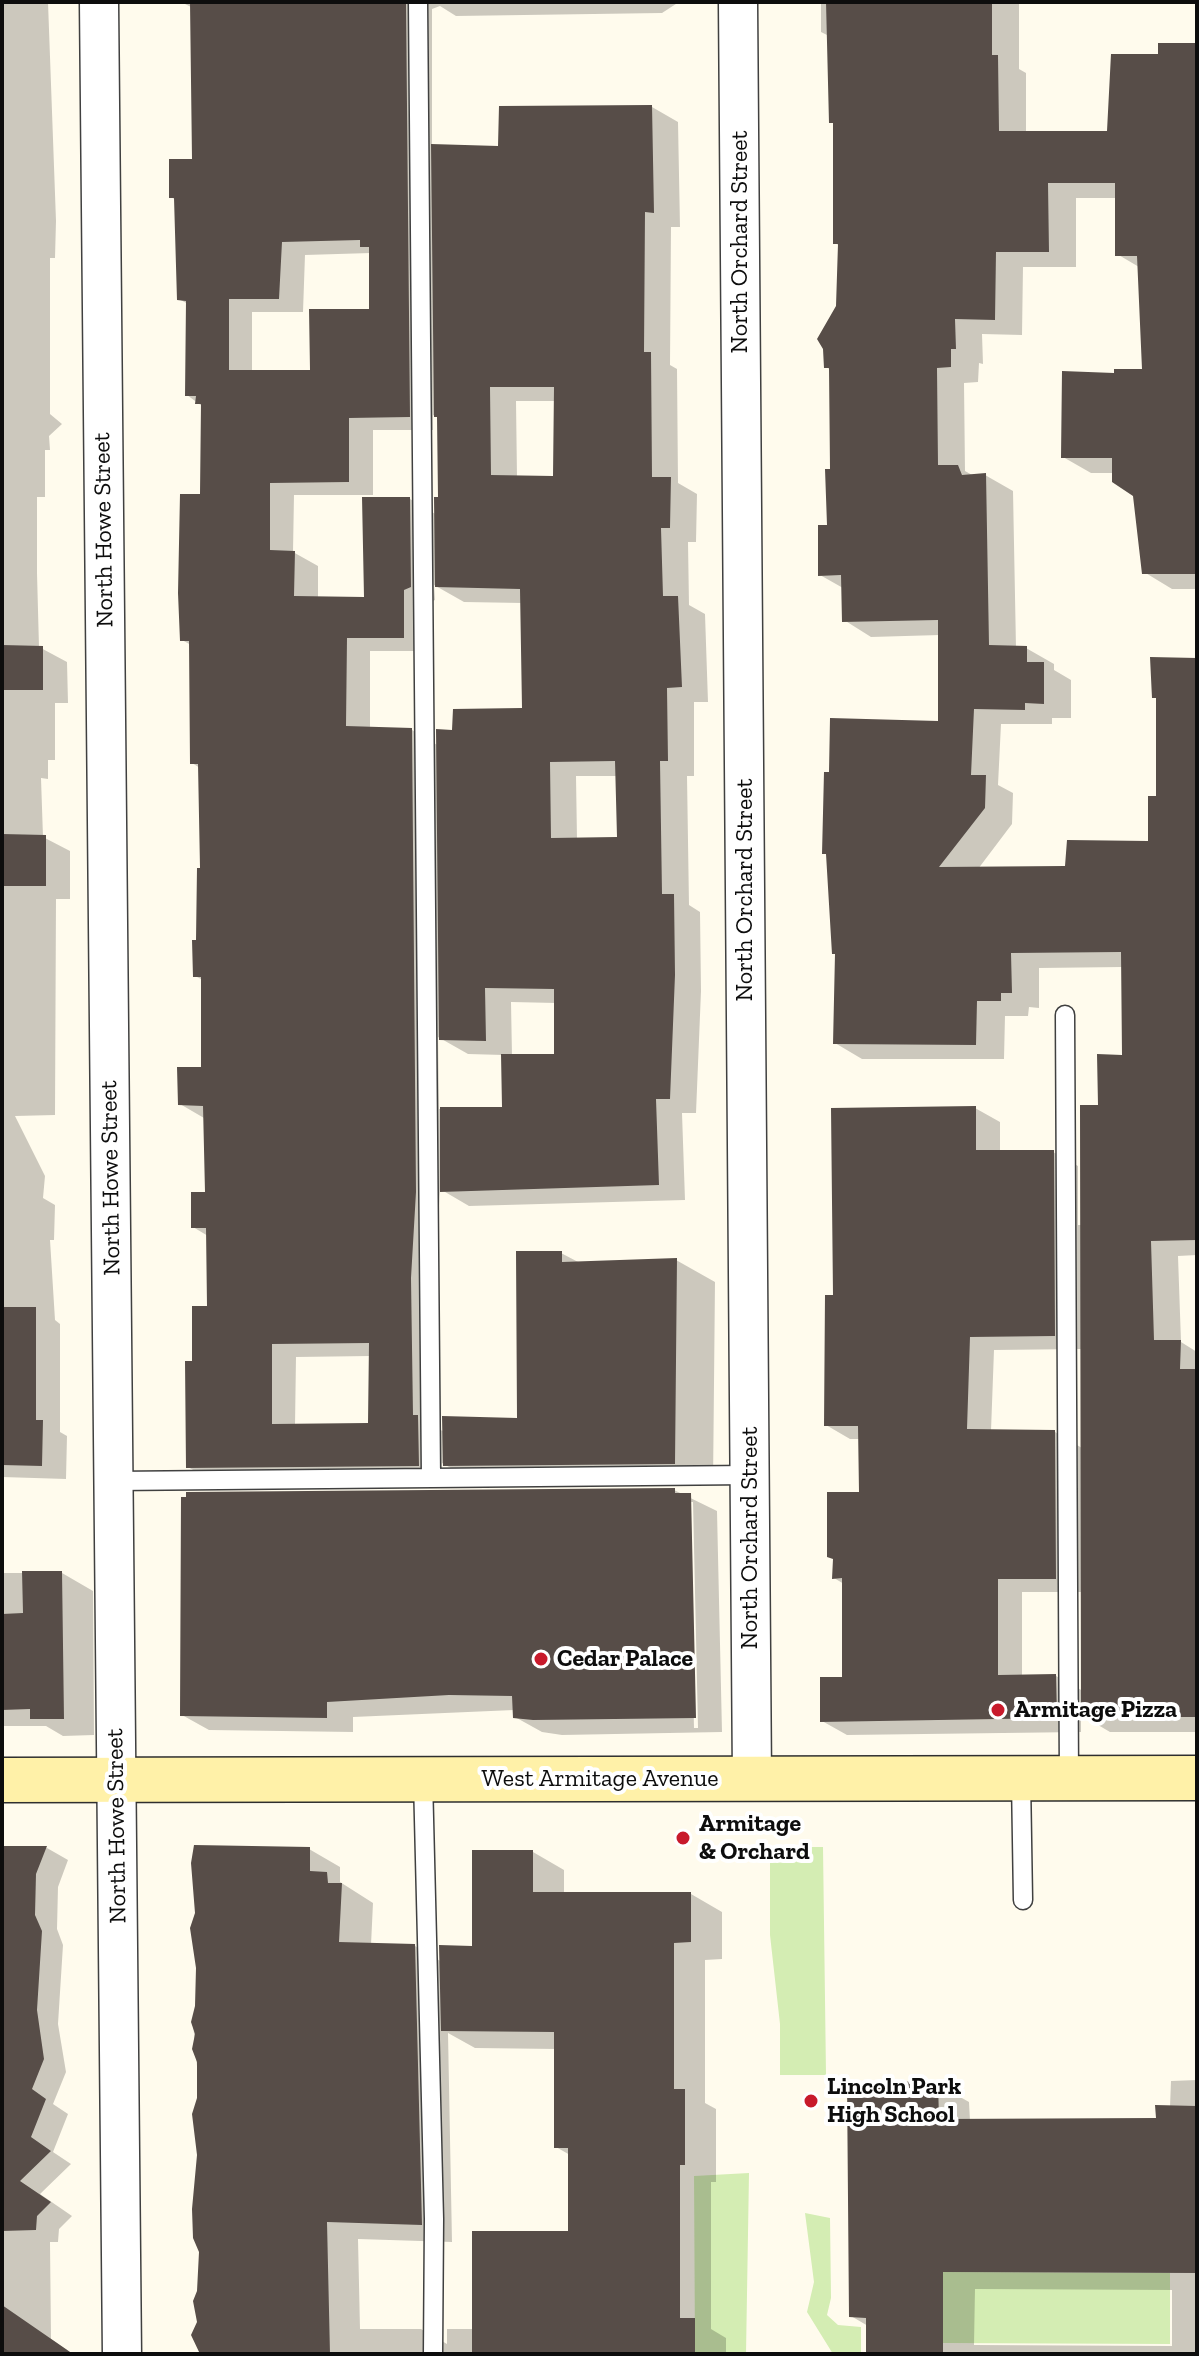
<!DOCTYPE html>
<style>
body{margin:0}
#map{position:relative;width:1199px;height:2356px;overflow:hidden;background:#fffbed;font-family:"Zilla Slab",serif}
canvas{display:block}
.frame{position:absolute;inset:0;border:4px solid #0d0d0d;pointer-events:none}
</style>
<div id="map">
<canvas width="1199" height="2356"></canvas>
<div class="frame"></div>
</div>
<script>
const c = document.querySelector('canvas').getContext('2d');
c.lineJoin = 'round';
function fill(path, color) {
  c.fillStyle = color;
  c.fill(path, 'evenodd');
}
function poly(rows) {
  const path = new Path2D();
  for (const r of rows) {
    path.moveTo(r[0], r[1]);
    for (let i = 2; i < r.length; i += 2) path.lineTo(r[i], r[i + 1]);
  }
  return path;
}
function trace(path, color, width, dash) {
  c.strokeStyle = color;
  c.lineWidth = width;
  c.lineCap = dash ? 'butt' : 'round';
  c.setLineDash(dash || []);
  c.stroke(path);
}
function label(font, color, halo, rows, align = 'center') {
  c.font = font + ' "Zilla Slab",serif';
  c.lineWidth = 8;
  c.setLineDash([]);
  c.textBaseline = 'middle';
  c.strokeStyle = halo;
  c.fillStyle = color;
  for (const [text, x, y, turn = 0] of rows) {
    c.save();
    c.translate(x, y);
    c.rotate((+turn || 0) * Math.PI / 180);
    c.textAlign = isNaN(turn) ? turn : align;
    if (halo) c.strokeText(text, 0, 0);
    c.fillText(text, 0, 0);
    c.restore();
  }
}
fill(poly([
 [770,1847,823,1847,826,2075,780,2075,780,2024,770,1935],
 [749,2173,746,2354,695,2354,694,2176],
 [805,2213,830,2218,831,2298,827,2315,838,2325,861,2327,861,2354,833,2354,807,2312,814,2282],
 [943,2272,1170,2273,1170,2344,943,2343]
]), '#d4edb3');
fill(poly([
 [2,2,48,2,56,221,55,258,50,258,50,414,62,424,49,436,50,450,45,450,45,497,37,497,37,573,39,647,67,662,68,703,55,703,55,760,48,760,48,779,41,778,43,837,70,851,70,899,56,899,55,1115,15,1116,45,1176,43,1198,55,1205,54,1240,50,1240,55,1320,60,1324,60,1432,67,1436,66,1479,2,1477],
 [181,2,679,2,662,13,456,16,440,6,432,9,432,146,500,148,652,107,678,122,680,227,671,227,670,365,677,369,678,483,697,494,696,542,688,542,689,605,705,614,708,702,694,702,694,776,687,776,689,905,700,912,701,991,696,1113,682,1113,685,1200,469,1206,440,1189,434,1292,436,1428,445,1432,519,1420,561,1253,580,1263,676,1260,715,1282,713,1485,484,1487,442,1463,442,1479,212,1481,188,1467,194,1363,209,1308,208,1236,193,1227,207,1194,204,1118,180,1104,203,1069,203,980,195,976,202,870,200,768,192,763,191,645,182,640,202,496,202,406,187,395,188,304,179,299,176,200,171,197,194,161,193,8],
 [371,253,371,311,312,372,252,372,252,312,303,312,305,255],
 [516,401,556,401,555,478,517,477],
 [433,415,439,418,440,499,437,515,410,499,366,599,318,598,318,566,293,552,294,495,373,495,373,430,433,430],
 [434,585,464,602,522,603,524,710,454,732,439,746,412,730,370,729,370,651,427,651,427,604,435,600],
 [576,776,617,776,619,839,577,839],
 [511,1002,556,1003,556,1056,512,1056],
 [438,1037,468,1054,503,1055,504,1109,439,1109],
 [371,1356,370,1425,295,1426,296,1357],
 [821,2,1019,2,1019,69,1026,73,1026,133,1109,133,1160,56,1195,45,1197,13,1197,589,1172,589,1144,572,1135,495,1114,473,1091,473,1063,457,1116,375,1144,371,1139,267,1117,254,1117,198,1076,198,1076,267,1023,267,1022,335,982,334,983,364,979,363,978,382,964,383,965,471,974,476,985,475,1013,491,1016,648,1026,648,1054,664,1054,670,1071,680,1071,718,1052,718,1052,724,1001,724,998,785,1013,793,1012,824,978,869,1066,868,1150,843,1158,798,1197,660,1197,1255,1178,1256,1181,1342,1197,1352,1197,1732,1110,1732,1081,1715,1081,1732,847,1735,822,1721,844,1679,844,1584,834,1578,861,1494,860,1439,850,1439,826,1425,835,1297,975,1108,1000,1122,1000,1152,1053,1152,1078,1166,1078,1225,1082,1225,1100,1107,1124,1057,1123,967,1039,968,1039,1008,1029,1007,1028,1016,1005,1016,1004,1059,862,1059,835,1043,837,955,828,855,824,853,940,724,940,635,871,637,844,620,843,588,820,575,829,527,832,471,831,370,826,367,838,306,840,246,835,243,835,124,831,122,829,36,821,32],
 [1082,1349,1082,1448,1055,1432,991,1431,994,1350],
 [1022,1592,1083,1592,1083,1691,1056,1676,1022,1676],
 [674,1490,717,1511,722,1732,562,1735,542,1732,515,1717,514,1710,353,1717,353,1732,209,1730,182,1715],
 [689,1502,693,1502,698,1728,694,1728],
 [2,1566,2,1573,62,1573,93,1591,94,1735,63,1736,46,1726,2,1726],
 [2,1848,47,1848,68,1860,58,1887,57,1929,63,1945,58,2024,66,2072,53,2104,68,2114,53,2152,71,2164,40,2194,72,2216,59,2229,58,2242,50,2242,51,2339,67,2350,66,2354,2,2354],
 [309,1849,340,1867,340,1882,373,1903,371,1945,415,1946,442,1962,474,1948,533,1852,564,1870,564,1894,691,1894,722,1912,722,1959,705,1960,705,2103,716,2109,716,2182,711,2182,711,2329,726,2338,726,2354,200,2354,200,2099,193,2023],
 [448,2033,475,2048,556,2049,556,2147,570,2155,570,2233,474,2329,447,2329,447,2344,421,2329,360,2329,358,2239,452,2242],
 [1197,2080,1197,2354,868,2354,868,2326,851,2316,937,2084,969,2102,970,2121,1158,2120,1170,2107,1171,2081],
 [975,2289,1172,2290,1172,2346,974,2345]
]), '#0003');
fill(poly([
 [190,2,406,2,410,417,349,418,349,482,270,483,270,550,295,551,294,596,364,597,362,497,410,497,411,587,404,590,404,638,347,638,346,726,412,728,416,1192,411,1278,413,1415,418,1415,419,1466,186,1468,185,1361,192,1361,192,1306,207,1306,206,1228,191,1228,191,1192,205,1192,203,1106,178,1105,177,1067,201,1067,201,977,193,977,192,940,196,940,197,868,200,868,198,764,190,764,189,641,180,641,178,593,180,494,200,494,201,404,195,404,196,396,185,396,186,301,177,300,174,198,169,198,169,159,192,159],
 [360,240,360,247,369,247,369,309,309,309,310,370,229,370,229,299,279,299,282,242],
 [369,1343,368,1423,272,1424,272,1344],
 [826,2,992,2,992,55,998,55,999,131,1107,131,1111,54,1158,54,1158,43,1197,43,1197,574,1142,574,1133,496,1112,482,1112,458,1061,458,1062,371,1114,373,1114,369,1142,369,1137,256,1115,256,1115,183,1048,183,1049,252,996,252,995,320,955,319,956,349,951,349,951,367,937,368,938,465,958,465,962,475,986,473,989,645,1027,646,1027,662,1044,662,1044,704,1025,703,1025,710,974,709,971,775,986,775,985,808,939,867,1065,866,1067,840,1148,841,1148,796,1156,796,1156,698,1152,698,1150,657,1197,658,1197,1240,1151,1241,1154,1340,1181,1340,1180,1369,1197,1369,1197,1717,1081,1717,1080,1105,1098,1105,1097,1054,1122,1055,1121,952,1011,953,1012,993,1001,993,1001,1001,977,1001,976,1045,833,1044,835,954,832,954,826,854,822,854,824,772,829,772,830,718,938,721,938,620,842,622,841,575,818,576,818,525,827,525,825,469,830,469,829,368,824,368,823,349,817,339,836,306,838,244,833,244,833,123,829,123],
 [652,105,654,213,645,212,644,352,651,352,652,477,671,477,670,528,661,528,663,596,678,596,682,687,667,688,668,761,660,761,662,894,674,894,675,975,670,1099,656,1099,659,1185,440,1192,440,1107,502,1107,501,1054,554,1054,554,989,485,988,486,1041,439,1040,436,729,452,730,453,709,522,708,520,589,435,587,434,497,438,497,437,417,434,417,431,144,498,146,499,106],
 [490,387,554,387,553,476,491,475],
 [615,761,617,837,551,838,550,762],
 [2,645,43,646,43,690,2,690],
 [2,834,46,835,46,886,2,886],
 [976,1106,976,1150,1054,1150,1055,1336,970,1337,967,1429,1055,1430,1056,1579,998,1579,998,1675,1056,1674,1057,1718,820,1722,820,1677,842,1677,842,1578,832,1579,833,1559,827,1557,827,1492,859,1492,858,1426,824,1426,825,1295,833,1295,831,1108],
 [516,1251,562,1251,562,1262,677,1258,675,1464,443,1466,442,1416,517,1418],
 [2,1307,36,1307,36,1420,43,1420,42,1466,2,1465],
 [675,1488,675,1493,691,1493,696,1718,533,1720,513,1718,512,1696,449,1695,327,1702,327,1718,180,1716,181,1497,186,1497,186,1492],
 [22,1571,62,1571,64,1719,30,1719,30,1709,2,1710,2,1614,23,1613],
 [194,1845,310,1847,310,1871,327,1872,328,1883,342,1883,339,1942,415,1944,422,2225,327,2222,330,2354,200,2354,191,2335,197,2322,193,2301,197,2291,199,2252,193,2238,192,2209,197,2155,192,2114,197,2098,197,2062,192,2049,195,2034,191,2022,195,2006,196,1968,190,1928,195,1913,191,1863],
 [2,1846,47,1846,36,1874,35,1915,42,1931,37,2010,44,2059,32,2089,46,2099,31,2137,51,2151,20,2181,51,2202,37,2216,36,2230,2,2231],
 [472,1850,533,1850,533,1892,691,1892,691,1942,674,1943,674,2089,685,2089,685,2165,680,2165,680,2318,695,2318,695,2354,472,2354,472,2231,568,2231,568,2148,554,2148,554,2032,441,2031,439,1945,472,1946],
 [847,2081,938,2082,939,2119,1156,2118,1155,2105,1197,2106,1197,2273,943,2272,943,2354,866,2354,866,2318,849,2317],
 [2,2305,73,2354,2,2354]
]), '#574d48');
const lane = poly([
 [418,2,431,1477],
 [1065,1015,1069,1778],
 [114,1481,750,1475],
 [423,1779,434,2219,433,2354],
 [1021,1779,1023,1900]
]);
const street = poly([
 [99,2,122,2354],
 [738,2,752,1779]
]);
const secondary = poly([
 [2,1780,1197,1778]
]);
trace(lane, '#404040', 21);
trace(street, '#404040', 41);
trace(secondary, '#2f2f2f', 47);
trace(lane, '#fff', 18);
trace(street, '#fff', 38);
trace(secondary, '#fff1a8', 44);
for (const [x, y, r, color] of [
 [541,1659,8,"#c81a2b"],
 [998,1710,8,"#c81a2b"],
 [683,1838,8,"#c81a2b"],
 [811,2101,8,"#c81a2b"]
]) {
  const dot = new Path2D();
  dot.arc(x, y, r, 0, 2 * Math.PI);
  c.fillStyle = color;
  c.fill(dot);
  trace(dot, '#fff', 3);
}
label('24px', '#0d0d0d', '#fff', [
 ["North Orchard Street",740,242,-90],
 ["North Howe Street",104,530,-91],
 ["North Orchard Street",745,890,-90],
 ["North Howe Street",111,1178,-91],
 ["North Orchard Street",750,1538,-90],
 ["West Armitage Avenue",600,1779],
 ["North Howe Street",117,1826,-91]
]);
label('bold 24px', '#0d0d0d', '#fff', [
 ["Cedar Palace",557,1659],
 ["Armitage Pizza",1014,1710],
 ["Armitage",699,1824],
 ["& Orchard",699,1852],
 ["Lincoln Park",827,2087],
 ["High School",827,2115]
], 'left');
</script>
